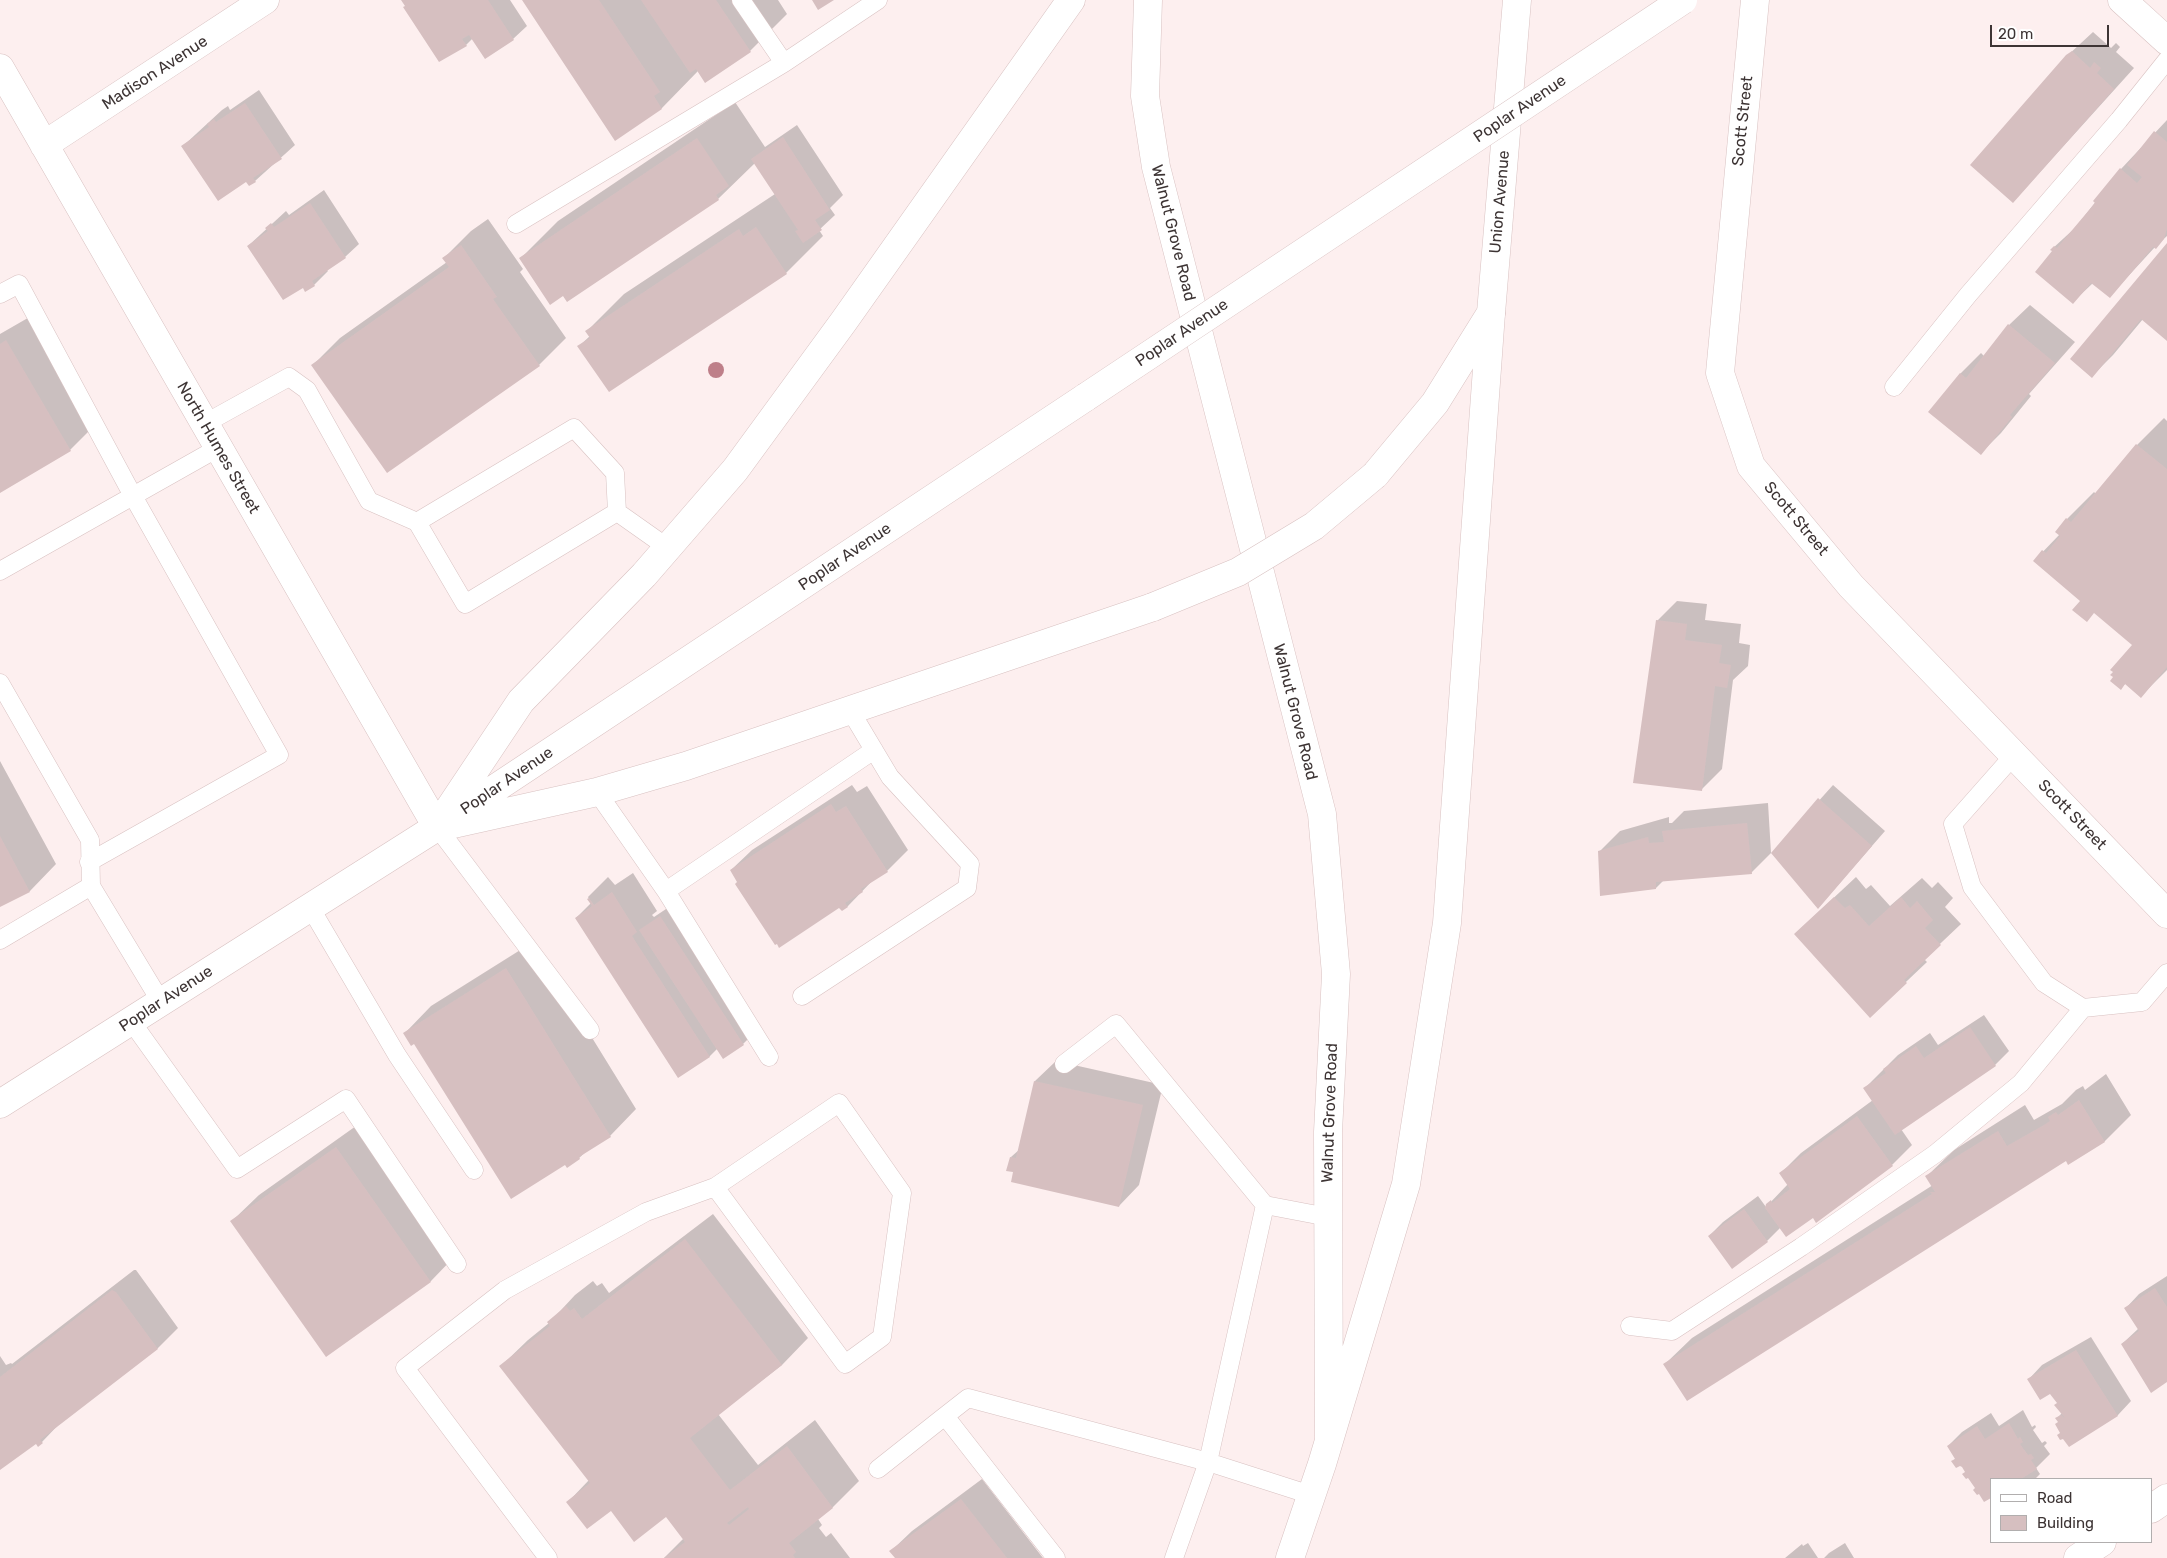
<!DOCTYPE html>
<style>
body{margin:0}
#map{position:relative;width:2167px;height:1558px;overflow:hidden;background:#fdefef;font-family:Rubik,sans-serif}
canvas{display:block}
.legend{position:absolute;left:1990px;top:1478px;width:162px;height:65px;box-sizing:border-box;background:#fff;border:1px solid #b1aeae;margin:0;padding:6px 9px;list-style:none;font-size:15px;color:#3d3434}
.legend li{display:flex;align-items:center;gap:10px;height:25px}
.legend b{width:25px;border:1px solid #b1aeae}
.scale{position:absolute;left:1990px;top:25px;width:119px;height:22px;box-sizing:border-box;border:2px solid #3d3434;border-top:0;padding-left:6px;font-size:15px;line-height:18px;white-space:nowrap;color:#3d3434;-webkit-text-stroke:4px #fff;paint-order:stroke}
</style>
<div id="map">
<canvas width="2167" height="1558"></canvas>
<ul class="legend">
<li><b style="height:6px;background:#fff"></b>Road</li>
<li><b style="height:14px;background:#d6bfc0"></b>Building</li>
</ul>
<div class="scale">20 m</div>
</div>
<script>
const c = document.querySelector('canvas').getContext('2d');
c.lineJoin = 'round';
function fill(path, color) {
  c.fillStyle = color;
  c.fill(path, 'evenodd');
}
function poly(rows) {
  const path = new Path2D();
  for (const r of rows) {
    path.moveTo(r[0], r[1]);
    for (let i = 2; i < r.length; i += 2) path.lineTo(r[i], r[i + 1]);
  }
  return path;
}
function trace(path, color, width, dash) {
  c.strokeStyle = color;
  c.lineWidth = width;
  c.lineCap = dash ? 'butt' : 'round';
  c.setLineDash(dash || []);
  c.stroke(path);
}
function label(font, color, halo, rows, align = 'center') {
  c.font = font + ' Rubik,sans-serif';
  c.lineWidth = 4;
  c.setLineDash([]);
  c.textBaseline = 'middle';
  c.strokeStyle = halo;
  c.fillStyle = color;
  for (const [text, x, y, turn = 0] of rows) {
    c.save();
    c.translate(x, y);
    c.rotate((+turn || 0) * Math.PI / 180);
    c.textAlign = isNaN(turn) ? turn : align;
    if (halo) c.strokeText(text, 0, 0);
    c.fillText(text, 0, 0);
    c.restore();
  }
}
fill(poly([
 [402,0,510,0,527,26,513,39,473,38,466,45],
 [524,0,778,0,787,14,750,51,698,71,662,108,615,139],
 [2093,32,2111,48,2116,43,2120,47,2116,52,2134,68,2013,202,2067,56],
 [259,90,295,145,255,181,247,180,183,146,222,110,228,106,230,110],
 [735,102,765,147,797,125,843,195,830,208,835,215,819,230,823,236,786,273,579,346,590,336,587,331,624,294,775,194,755,163,718,199,567,301,563,295,521,258,558,221],
 [2167,120,2167,236,2155,247,2110,296,2093,283,2073,302,2052,249,2076,227,2121,169],
 [324,190,359,244,345,257,327,270,328,271,314,285,303,286,248,246,286,211,289,215],
 [488,219,523,269,520,272,566,338,539,365,387,472,313,365,340,338,447,262,444,258,471,231],
 [2167,245,2167,339,2143,319,2113,355,2092,376],
 [2030,305,2075,342,2029,394,2031,396,2001,433,1981,453,1960,374,1981,353,1984,356,2009,325],
 [33,315,97,423,70,450,0,492,0,334],
 [2164,418,2167,421,2167,670,2141,696,2126,683,2121,688,2134,645,2034,561,2060,534,2067,519,2094,492,2096,494,2137,445],
 [1677,601,1707,604,1705,620,1741,624,1739,643,1750,645,1748,666,1733,680,1722,769,1701,790,1657,621],
 [0,761,56,864,30,891,0,905],
 [852,785,857,792,867,786,908,850,887,871,874,879,848,906,842,910,840,906,739,882,731,870,752,850],
 [1833,785,1885,831,1818,908,1772,853],
 [1768,803,1771,853,1751,873,1664,880,1656,888,1599,852,1620,831,1669,817,1669,823,1672,823,1684,811],
 [633,873,657,911,652,915,654,917,675,903,757,1030,743,1044,724,1057,718,1048,710,1056,678,1076,576,918,591,903,588,897,608,877,615,885],
 [1856,877,1866,889,1871,885,1890,906,1922,878,1932,888,1938,882,1953,898,1945,907,1961,924,1924,959,1927,962,1870,1016,1795,934],
 [533,942,636,1109,610,1136,589,1149,579,1158,566,1164,405,1033,431,1006],
 [1984,1015,2009,1051,1995,1065,1901,1129,1912,1145,1892,1165,1813,1216,1780,1228,1767,1241,1732,1267,1709,1236,1723,1222,1758,1196,1766,1207,1788,1184,1781,1173,1801,1153,1873,1100,1865,1088,1898,1055,1930,1033,1938,1045],
 [1056,1061,1163,1085,1139,1185,1119,1206,1015,1171,1011,1157,1020,1149,1035,1081],
 [2106,1074,2131,1115,2105,1141,2069,1163,2067,1160,1665,1364,1692,1338,1933,1185,1927,1176,1954,1150,2025,1105,2034,1120,2062,1104,2076,1090,2083,1086,2085,1090],
 [363,1121,457,1254,431,1281,326,1355,232,1221,259,1195],
 [713,1214,808,1338,782,1365,718,1414,758,1465,815,1420,859,1481,833,1507,818,1519,822,1525,819,1528,826,1537,831,1533,850,1558,664,1558,684,1538,666,1515,611,1509,568,1502,589,1480,501,1366,528,1340,549,1323,575,1295,593,1281,597,1286,602,1283,609,1293],
 [134,1270,136,1270,178,1328,158,1348,62,1421,42,1442,36,1442,0,1469,0,1356,6,1365,11,1363,12,1364],
 [2167,1276,2167,1381,2122,1344,2139,1328,2126,1308,2139,1294],
 [2091,1337,2131,1401,2118,1415,2069,1446,2061,1432,2057,1418,2062,1413,2058,1403,2050,1392,2029,1379,2042,1365],
 [2023,1410,2032,1427,2035,1425,2036,1427,2033,1430,2042,1443,2045,1441,2047,1443,2044,1446,2050,1454,2036,1468,2040,1474,2035,1479,1991,1479,1977,1488,1963,1466,1953,1461,1956,1458,1948,1446,1962,1432,1991,1413,1999,1426],
 [982,1479,1043,1558,896,1558,891,1551,912,1531],
 [1808,1543,1818,1558,1785,1558,1802,1544,1803,1546],
 [1845,1543,1854,1558,1824,1558,1829,1553]
]), '#0003');
fill(poly([
 [401,0,488,0,514,40,485,59,469,35,462,39,467,46,439,62,403,7,405,6],
 [522,0,599,0,660,92,654,96,662,109,615,141],
 [641,0,716,0,751,52,705,83,696,69,690,73],
 [812,0,834,0,818,10],
 [2072,51,2090,68,2094,62,2101,68,2097,73,2114,89,2013,203,1970,165,2066,55],
 [245,103,282,159,253,178,256,182,249,186,246,182,218,201,181,146,209,127,207,124,214,119,216,122],
 [2154,131,2167,142,2167,228,2164,239,2156,249,2153,247,2110,298,2091,283,2073,304,2035,272,2052,251,2050,250,2054,246,2057,248,2095,203,2093,201,2120,168,2137,183,2142,177,2127,165],
 [783,137,830,210,815,220,822,230,803,243,795,231,798,230,751,159],
 [697,138,729,186,716,195,719,200,567,302,563,296,550,305,519,258],
 [310,203,346,258,312,281,315,286,305,292,303,288,283,300,247,246,268,231,265,228,271,223,274,227],
 [756,227,787,274,609,392,577,346,590,338,585,331,739,229,743,236],
 [2167,243,2167,341,2141,319,2092,378,2070,359],
 [461,245,497,297,493,299,540,366,387,473,311,365,449,267,442,258],
 [2008,324,2055,363,2010,415,2012,417,1981,455,1928,412,1960,373,1966,378],
 [6,340,71,451,0,493,0,344],
 [2136,444,2167,469,2167,667,2141,698,2125,684,2121,690,2110,681,2113,677,2110,675,2113,672,2110,670,2132,645,2094,613,2087,622,2072,610,2080,601,2033,561,2042,550,2046,553,2060,536,2055,532,2066,518,2071,522],
 [1656,620,1687,624,1685,640,1722,645,1719,663,1731,665,1727,688,1715,686,1702,791,1633,783],
 [1818,798,1872,846,1818,909,1771,853],
 [831,804,836,812,846,806,888,872,861,889,863,892,845,903,848,907,842,911,839,908,779,948,777,944,775,945,735,884,737,882,730,870],
 [1747,823,1752,874,1656,882,1656,889,1600,896,1598,851,1648,837,1649,843,1664,842,1662,831],
 [0,836,30,892,0,907],
 [612,892,637,932,632,936,710,1057,678,1078,575,918,592,906,587,899,589,898,594,905],
 [1834,897,1845,908,1850,905,1869,926,1901,897,1910,908,1917,901,1933,920,1925,928,1941,945,1904,980,1907,983,1870,1018,1794,934],
 [660,916,744,1045,723,1059,639,930],
 [506,968,611,1137,579,1157,580,1159,567,1168,565,1165,511,1199,414,1044,411,1046,403,1033],
 [1970,1027,1996,1066,1895,1135,1863,1088,1886,1073,1883,1069,1916,1046,1924,1058],
 [1034,1081,1143,1105,1119,1207,1011,1182,1013,1172,1006,1171,1010,1157,1016,1158],
 [2079,1100,2105,1142,2068,1165,2066,1161,1687,1401,1663,1364,1932,1194,1930,1192,1935,1192,1925,1176,1998,1131,2007,1146,2044,1125,2050,1121,2048,1117,2056,1112,2058,1115],
 [1857,1116,1893,1166,1816,1223,1813,1218,1786,1237,1765,1208,1766,1204,1771,1200,1772,1203,1790,1189,1779,1173],
 [336,1147,431,1282,326,1357,230,1221],
 [1744,1209,1768,1242,1732,1269,1708,1236],
 [685,1239,782,1365,690,1438,730,1490,787,1446,833,1508,789,1543,796,1552,793,1555,795,1558,664,1558,685,1542,666,1517,634,1542,611,1511,587,1529,566,1502,590,1483,499,1366,550,1326,547,1322,566,1306,570,1311,574,1308,582,1319],
 [748,1507,749,1509,729,1525,727,1523],
 [2155,1288,2167,1307,2167,1382,2151,1393,2121,1344,2139,1331,2124,1308],
 [112,1290,116,1292,158,1349,40,1440,43,1443,38,1447,36,1444,0,1470,0,1377],
 [2076,1350,2118,1416,2069,1447,2063,1439,2060,1440,2057,1435,2060,1433,2055,1424,2058,1422,2055,1418,2061,1415,2065,1418,2054,1405,2057,1403,2050,1394,2040,1400,2027,1379],
 [2009,1423,2018,1439,2020,1437,2023,1442,2020,1444,2028,1455,2031,1454,2034,1458,2031,1460,2037,1469,2021,1479,1991,1479,1991,1498,1984,1502,1979,1494,1977,1495,1973,1490,1975,1488,1968,1478,1966,1479,1962,1474,1965,1472,1962,1467,1960,1466,1956,1468,1951,1461,1955,1459,1947,1446,1977,1426,1985,1439],
 [961,1499,1007,1558,895,1558,889,1551]
]), '#d6bfc0');
const lane = poly([
 [741,0,784,63,878,0],
 [516,224,784,63],
 [0,294,19,284,133,496,279,755,89,862],
 [1894,387,1968,295,2119,120,2167,60],
 [204,424,289,377,307,390,369,501,417,522,465,604,617,512,668,548],
 [417,522,574,428,615,473,617,512],
 [0,571,218,448],
 [0,683,90,840,91,886,161,1002],
 [2014,755,1953,824,1972,887,2044,983,2083,1008,2142,1002,2167,973],
 [597,792,666,891,769,1057],
 [437,827,590,1030],
 [666,891,874,750],
 [310,907,397,1055,474,1170],
 [0,940,91,886],
 [802,996,967,888,970,864,890,777,850,710],
 [131,1021,237,1169,346,1099,457,1264],
 [1064,1064,1116,1024,1265,1205,1328,1217],
 [1630,1326,1672,1331,1801,1247,1935,1154,2021,1083,2083,1008],
 [878,1469,945,1416],
 [548,1558,405,1368,505,1290,646,1212,715,1187,845,1364,882,1337,902,1193,839,1103,715,1187],
 [1056,1558,945,1416,968,1398,1208,1462,1311,1495],
 [1174,1558,1208,1462,1265,1205]
]);
const street = poly([
 [2122,0,2167,41],
 [0,68,437,827],
 [44,145,265,0],
 [2151,1509,2167,1498],
 [2078,1558,2102,1542]
]);
const secondary = poly([
 [1148,0,1145,96,1156,167,1322,814,1336,974,1328,1132,1329,1439],
 [1755,0,1720,373,1751,466,1851,586,2167,914],
 [1290,1558,1322,1464,1406,1184,1447,923,1491,313]
]);
const primary = poly([
 [1375,475,1435,403,1491,313,1517,0],
 [443,818,521,701,644,575,735,470,844,321,1071,0],
 [453,824,597,792,686,766,1153,607],
 [0,1104,437,827,1086,397]
]);
trace(lane, '#d8c1c1', 19);
trace(street, '#d8c1c1', 29);
trace(secondary, '#d8c1c1', 29);
trace(primary, '#d8c1c1', 29);
trace(lane, '#fff', 18);
trace(street, '#fff', 28);
trace(secondary, '#fff', 28);
trace(primary, '#fff', 28);
const primaryBridge = poly([
 [1086,397,1683,0],
 [1153,607,1238,572,1314,526,1375,475]
]);
trace(primaryBridge, '#d8c1c1', 29, []);
trace(primaryBridge, '#fff', 28);
c.fillStyle = '#be7f89';
for (const [x, y] of [
 [716,370]
]) {
  c.beginPath();
  c.arc(x, y, 8, 0, 2 * Math.PI);
  c.fill();
}
label('16px', '#3d3434', '#fff', [
 ["Madison Avenue",155,73,-33],
 ["Poplar Avenue",1520,109,-34],
 ["Scott Street",1743,121,-84],
 ["Union Avenue",1500,202,-85],
 ["Walnut Grove Road",1173,233,76],
 ["Poplar Avenue",1182,333,-34],
 ["North Humes Street",218,448,60],
 ["Scott Street",1796,519,50],
 ["Poplar Avenue",845,557,-34],
 ["Walnut Grove Road",1295,712,76],
 ["Poplar Avenue",507,781,-34],
 ["Scott Street",2072,815,46],
 ["Poplar Avenue",166,999,-33],
 ["Walnut Grove Road",1330,1113,-88]
]);
</script>
